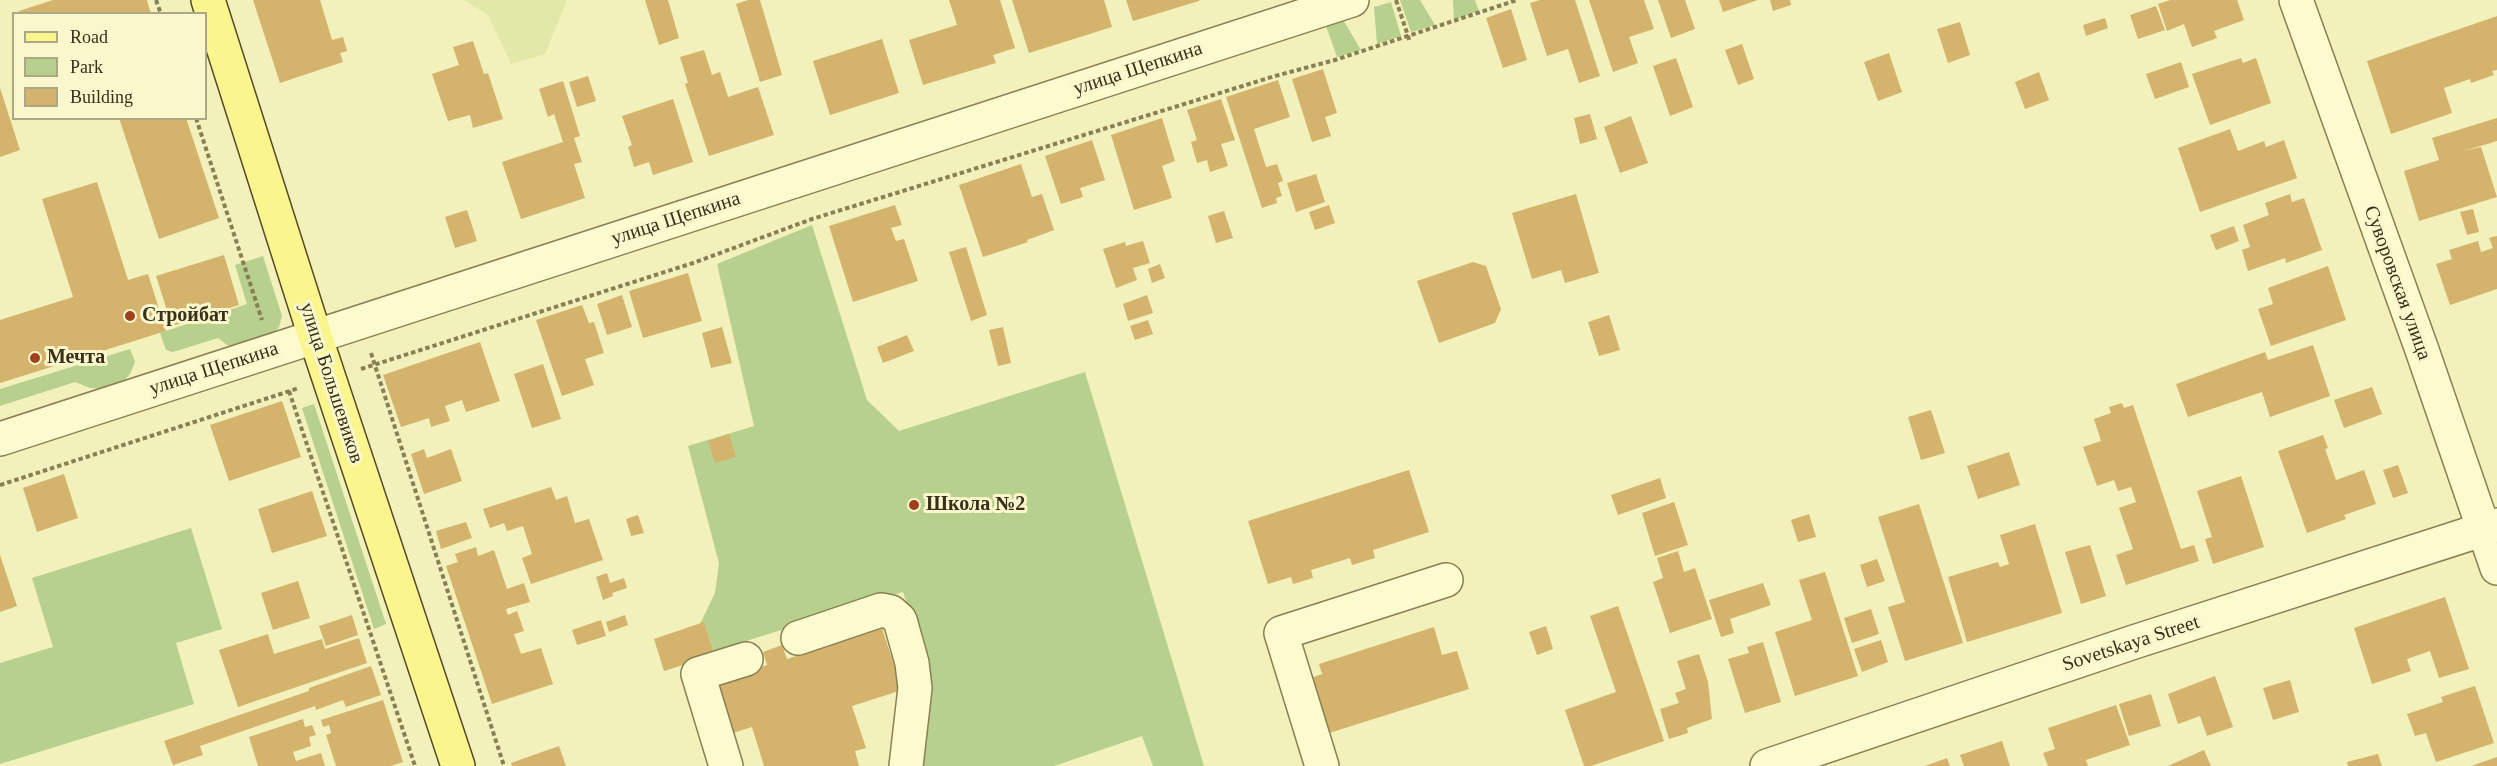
<!DOCTYPE html>
<meta charset="utf-8">
<style>
body{margin:0}
#map{position:relative;width:2497px;height:766px;overflow:hidden;background:#f2f0bb;font-family:Georgia,serif}
canvas{display:block}
.legend{position:absolute;left:12px;top:12px;width:195px;height:108px;box-sizing:border-box;background:#f9f7cb;border:2px solid #aca784;margin:0;padding:8px 10px;list-style:none;font-size:18px;color:#38301a}
.legend li{display:flex;align-items:center;gap:12px;height:30px}
.legend b{width:30px;border:2px solid #aca784}
</style>
<div id="map">
<canvas width="2497" height="766"></canvas>
<ul class="legend">
<li><b style="height:8px;background:#faf58d"></b>Road</li>
<li><b style="height:16px;background:#b7d08e"></b>Park</li>
<li><b style="height:16px;background:#d4b36d"></b>Building</li>
</ul>
</div>
<script>
const c = document.querySelector('canvas').getContext('2d');
c.lineJoin = 'round';
function fill(path, color) {
  c.fillStyle = color;
  c.fill(path, 'evenodd');
}
function poly(rows) {
  const path = new Path2D();
  for (const r of rows) {
    path.moveTo(r[0], r[1]);
    for (let i = 2; i < r.length; i += 2) path.lineTo(r[i], r[i + 1]);
  }
  return path;
}
function trace(path, color, width, dash) {
  c.strokeStyle = color;
  c.lineWidth = width;
  c.lineCap = dash ? 'butt' : 'round';
  c.setLineDash(dash || []);
  c.stroke(path);
}
function label(font, color, halo, rows, align = 'center') {
  c.font = font + ' Georgia,serif';
  c.lineWidth = 6;
  c.setLineDash([]);
  c.textBaseline = 'middle';
  c.strokeStyle = halo;
  c.fillStyle = color;
  for (const [text, x, y, turn = 0] of rows) {
    c.save();
    c.translate(x, y);
    c.rotate((+turn || 0) * Math.PI / 180);
    c.textAlign = isNaN(turn) ? turn : align;
    if (halo) c.strokeText(text, 0, 0);
    c.fillText(text, 0, 0);
    c.restore();
  }
}
fill(poly([
 [464,0,567,0,545,54,511,64,488,15]
]), '#e2e8a7');
fill(poly([
 [1400,0,1420,0,1435,25,1411,32],
 [1453,0,1475,0,1479,11,1454,20],
 [1391,2,1401,36,1377,44,1374,7],
 [1342,18,1361,50,1337,57,1325,23],
 [812,225,867,400,899,431,1085,372,1204,766,1153,766,1142,736,1054,766,920,766,930,675,903,592,714,651,704,623,700,624,715,593,719,563,688,446,754,426,717,264],
 [263,256,282,316,279,327,271,336,239,347,227,345,218,338,173,352,166,350,160,333,247,304,235,265],
 [130,349,135,362,130,374,121,384,105,389,90,388,75,382,0,406,0,389],
 [314,404,386,624,374,629,302,408],
 [191,528,222,629,176,643,194,704,0,764,0,663,53,647,32,578]
]), '#b7d08e');
fill(poly([
 [53,0,147,0,151,14,19,14,19,11],
 [253,0,320,0,332,40,343,37,347,51,340,53,343,62,280,83],
 [645,0,668,0,679,38,659,45],
 [748,0,760,0,782,75,760,82,736,4],
 [949,0,1000,0,1015,48,993,55,996,63,923,85,909,40,957,25],
 [1012,0,1104,0,1112,27,1029,53],
 [1126,0,1199,0,1199,1,1133,21],
 [1540,0,1575,0,1600,76,1579,83,1568,49,1547,56,1530,3],
 [1589,0,1644,0,1654,29,1629,37,1638,63,1613,72],
 [1658,0,1685,0,1695,29,1671,38],
 [1719,0,1758,0,1723,12],
 [1770,0,1790,0,1791,5,1773,11],
 [2170,0,2237,0,2244,20,2214,31,2217,38,2192,47,2184,24,2167,31,2158,4],
 [2156,6,2165,30,2138,39,2130,15],
 [1511,9,1527,60,1503,68,1486,18],
 [2497,16,2497,70,2492,71,2494,75,2471,83,2470,79,2444,88,2452,113,2391,134,2367,61],
 [2105,18,2108,28,2086,36,2083,25],
 [1960,22,1970,55,1948,63,1937,29],
 [882,39,899,93,830,115,813,61],
 [473,41,484,74,488,73,503,119,473,128,470,115,448,121,432,74,459,65,453,47],
 [1742,44,1754,79,1738,85,1725,50],
 [704,50,712,75,720,72,728,97,758,87,774,135,709,156,685,84,688,83,680,57],
 [1889,53,1902,92,1878,101,1864,62],
 [1676,58,1693,107,1670,116,1653,66],
 [2241,58,2243,63,2256,58,2271,103,2210,125,2192,74],
 [2181,62,2189,87,2155,99,2146,74],
 [1323,69,1337,113,1325,117,1331,136,1312,142,1292,79],
 [2039,72,2049,100,2025,109,2015,82],
 [588,76,596,101,577,107,569,82],
 [1278,80,1290,117,1254,129,1266,167,1277,164,1283,181,1278,183,1282,196,1276,198,1277,203,1262,208,1226,97],
 [563,81,580,136,574,138,582,162,574,164,585,198,521,219,502,162,563,142,554,114,548,117,539,89],
 [0,88,20,150,0,157],
 [673,99,693,162,653,175,649,162,634,167,628,147,632,145,622,116],
 [1221,99,1235,140,1221,144,1228,166,1210,172,1207,160,1197,163,1191,142,1197,140,1187,110],
 [1590,114,1597,139,1580,144,1574,118],
 [1631,116,1648,163,1620,173,1604,127],
 [119,118,186,118,219,218,159,239],
 [1162,118,1175,161,1162,166,1172,198,1134,210,1111,135],
 [2497,118,2497,141,2464,151,2481,147,2497,197,2419,221,2404,171,2439,160,2432,138],
 [2230,129,2238,151,2264,141,2266,147,2284,140,2297,178,2200,212,2178,148],
 [1092,140,1105,180,1080,188,1083,197,1061,204,1045,156],
 [1021,164,1032,197,1042,194,1054,230,1027,240,1028,242,983,257,959,185],
 [1316,174,1325,202,1296,212,1287,183],
 [97,182,128,280,148,274,166,331,0,383,0,320,73,297,42,199],
 [1576,194,1599,273,1565,283,1561,270,1532,279,1512,213],
 [2290,194,2292,202,2304,198,2322,250,2286,263,2285,258,2248,271,2242,250,2250,247,2243,225,2269,215,2265,203],
 [895,205,902,225,891,228,896,241,904,239,918,281,853,302,829,226],
 [1329,205,1335,223,1315,230,1309,212],
 [2473,209,2479,232,2467,235,2460,212],
 [467,210,477,241,455,248,445,217],
 [1224,211,1233,238,1216,243,1208,216],
 [2234,226,2239,241,2216,250,2210,235],
 [2497,236,2497,289,2450,305,2436,264,2452,259,2449,250,2478,241,2481,252,2493,248,2489,238],
 [1143,241,1150,263,1133,268,1137,280,1116,288,1103,249,1125,242,1126,246],
 [966,247,987,315,971,321,949,252],
 [224,255,239,305,172,326,156,276],
 [1473,262,1486,266,1501,309,1495,323,1439,343,1417,281],
 [1160,264,1165,278,1152,283,1148,269],
 [2328,266,2346,320,2271,346,2258,309,2273,304,2268,288],
 [688,273,702,321,643,338,629,291],
 [622,295,632,327,607,335,597,304],
 [1147,295,1153,313,1128,321,1123,304],
 [582,305,589,323,594,322,604,353,585,359,594,385,562,396,536,320],
 [1609,315,1620,350,1599,356,1588,322],
 [1148,320,1153,334,1135,340,1130,326],
 [722,327,732,363,711,368,702,333],
 [1003,327,1011,363,998,366,989,330],
 [907,335,914,351,883,363,877,347],
 [480,342,500,401,466,412,462,400,445,406,450,421,431,427,429,418,401,427,383,375],
 [2313,345,2330,396,2270,417,2262,392,2188,417,2176,384,2265,352,2268,360],
 [543,364,561,419,532,428,514,374],
 [2372,387,2382,414,2344,428,2334,400],
 [282,401,301,457,229,481,210,425],
 [2122,403,2124,408,2133,405,2181,549,2194,545,2199,561,2126,585,2116,555,2133,549,2119,508,2136,502,2131,487,2118,491,2114,480,2097,486,2083,447,2101,441,2094,419,2111,413,2109,407],
 [1931,410,1945,453,1921,460,1908,417],
 [729,434,736,457,715,463,708,441],
 [2323,435,2328,448,2325,449,2336,480,2364,470,2376,504,2344,515,2346,519,2307,533,2278,451],
 [424,449,427,458,451,449,462,481,424,494,411,454],
 [2009,452,2020,485,1978,499,1967,466],
 [2398,465,2408,493,2393,498,2383,470],
 [1409,470,1429,532,1373,550,1375,558,1352,565,1350,558,1311,570,1313,578,1293,584,1291,577,1268,584,1248,521],
 [64,474,78,518,37,532,23,488],
 [2241,476,2264,547,2213,564,2205,539,2212,537,2197,491],
 [1660,478,1666,498,1618,515,1611,495],
 [551,487,556,500,567,496,575,523,589,519,603,560,531,584,522,558,532,554,523,526,507,531,504,523,490,528,483,509],
 [312,491,327,536,272,553,258,509],
 [1674,502,1688,545,1655,556,1642,513],
 [1919,504,1963,643,1905,661,1888,607,1905,602,1878,517],
 [1809,514,1816,537,1798,542,1791,520],
 [638,515,644,533,631,536,626,519],
 [466,522,472,538,441,549,436,531],
 [2035,524,2062,613,1967,642,1948,577,1998,562,2000,567,2009,564,2000,535],
 [2090,545,2106,596,2081,604,2065,552],
 [476,547,478,556,494,550,507,589,524,583,530,602,506,609,508,615,517,611,524,631,514,634,521,654,541,648,553,684,492,704,446,566,458,562,455,554],
 [1678,551,1684,572,1695,568,1712,619,1670,633,1653,582,1663,578,1657,558],
 [0,555,17,606,0,612],
 [1877,559,1885,581,1867,587,1860,565],
 [1825,572,1858,676,1795,696,1775,632,1812,620,1799,580],
 [607,573,610,583,624,578,627,588,612,593,613,596,603,600,596,577],
 [298,581,310,618,273,630,261,593],
 [1763,583,1771,605,1730,619,1734,633,1721,637,1709,600],
 [2445,597,2469,669,2439,678,2430,651,2407,659,2411,671,2372,684,2354,628],
 [1618,606,1664,741,1591,766,1584,766,1565,710,1616,692,1590,616],
 [1871,609,1879,634,1852,643,1844,618],
 [352,615,358,635,326,646,319,626],
 [625,615,628,625,609,632,606,622],
 [601,620,606,636,577,645,572,630],
 [704,622,715,655,664,671,654,639],
 [1546,626,1553,649,1537,655,1529,632],
 [1434,627,1442,655,1457,651,1469,689,1326,734,1308,679,1322,674,1319,664],
 [882,628,902,690,852,706,866,748,855,751,859,766,764,766,752,727,730,734,713,682,767,665,763,652,782,645,787,659],
 [268,634,274,654,322,639,325,649,359,638,367,663,238,707,219,650],
 [1881,640,1888,662,1862,672,1854,649],
 [1763,642,1781,702,1745,713,1728,659,1749,653,1747,647],
 [1699,654,1708,682,1712,719,1687,728,1688,733,1669,739,1660,709,1679,703,1675,693,1686,689,1677,661],
 [371,666,381,695,346,707,343,700,316,710,315,706,200,746,203,755,173,765,164,741,309,691,309,688],
 [2215,676,2233,727,2207,736,2200,716,2178,724,2168,694],
 [2290,680,2299,712,2273,720,2263,688],
 [2475,686,2494,743,2436,762,2426,733,2415,736,2407,714,2443,702,2441,697],
 [2151,694,2161,726,2129,736,2119,704],
 [383,700,403,762,391,766,336,766,326,735,331,733,329,725,323,727,321,720],
 [2116,705,2130,745,2086,760,2088,766,2048,766,2043,753,2055,749,2048,728],
 [303,719,305,727,312,725,316,735,309,737,311,746,293,752,296,761,321,753,325,766,258,766,249,737],
 [2002,741,2010,766,1964,766,1960,755],
 [559,746,566,766,512,766,511,763],
 [2204,750,2211,766,2168,766],
 [2378,754,2382,766,2348,766,2347,762],
 [2497,757,2497,766,2471,766],
 [1947,758,1950,766,1925,766]
]), '#d4b36d');
const minor = poly([
 [2296,0,2422,350,2497,568],
 [0,439,1352,0],
 [798,638,881,610,891,612,900,620,912,663,915,688,906,766],
 [726,766,698,674,746,659],
 [1322,766,1281,633,1446,580],
 [1767,766,2134,642,2497,525]
]);
const major = poly([
 [208,0,315,336,458,766]
]);
trace(minor, '#8a7f53', 36);
trace(major, '#574a28', 36);
trace(poly([
 [156,0,161,14],
 [1396,0,1410,42],
 [196,118,262,320],
 [371,353,504,766],
 [361,369,693,263,812,219,1275,76,1335,60,1517,0],
 [289,391,415,766],
 [0,485,299,388]
]), '#8a7f53', 4, [4.5, 3]);
trace(minor, '#fcfbce', 33);
trace(major, '#faf58d', 33);
for (const [x, y, r, color] of [
 [130,316,6,"#9f3f1d"],
 [35,358,6,"#9f3f1d"],
 [914,505,6,"#9f3f1d"]
]) {
  const dot = new Path2D();
  dot.arc(x, y, r, 0, 2 * Math.PI);
  c.fillStyle = color;
  c.fill(dot);
  trace(dot, '#f9f7cb', 2);
}
label('20px', '#38301a', '#f9f7cb', [
 ["улица Щепкина",1138,69,-18],
 ["улица Щепкина",676,219,-18],
 ["Суворовская улица",2397,283,70],
 ["улица Щепкина",214,369,-18],
 ["улица Большевиков",331,383,72],
 ["Sovetskaya Street",2131,644,-18]
]);
label('bold 20px', '#38301a', '#f9f7cb', [
 ["Стройбат",142,316],
 ["Мечта",47,358],
 ["Школа №2",926,505]
], 'left');
</script>
